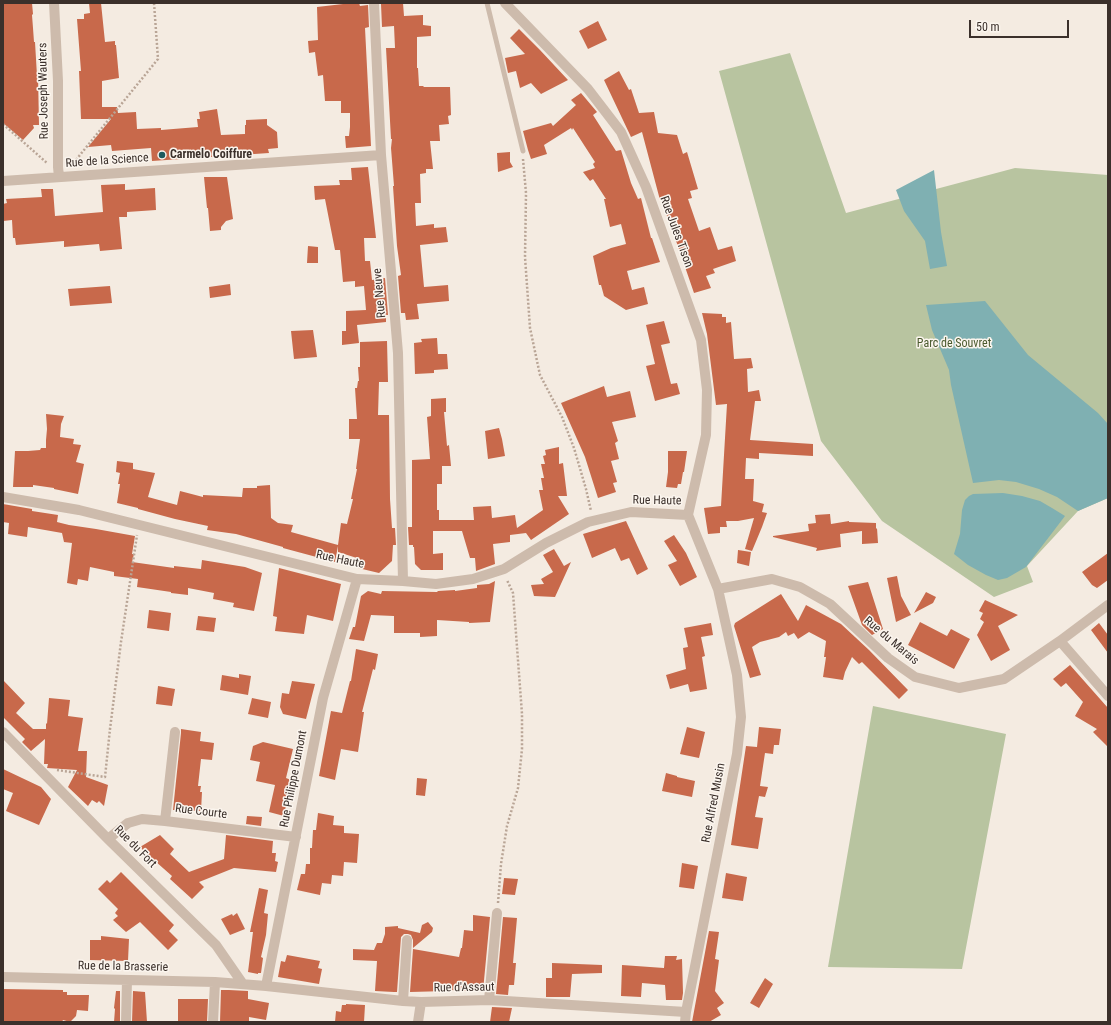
<!DOCTYPE html>
<style>
body{margin:0}
#map{position:relative;width:1111px;height:1025px;overflow:hidden;background:#f4ebe1;font-family:"Roboto Condensed",sans-serif}
canvas{display:block}
.frame{position:absolute;inset:0;border:4px solid #3b302b;pointer-events:none}
.scale{position:absolute;left:969px;top:20px;width:100px;height:18px;box-sizing:border-box;border:2px solid #3b302b;border-top:0;padding-left:5px;font-size:12px;line-height:14px;white-space:nowrap;color:#3b302b;-webkit-text-stroke:3px #fbf5ee;paint-order:stroke}
</style>
<div id="map">
<canvas width="1111" height="1025"></canvas>
<div class="frame"></div>
<div class="scale">50 m</div>
</div>
<script>
const c = document.querySelector('canvas').getContext('2d');
c.lineJoin = 'round';
function fill(path, color) {
  c.fillStyle = color;
  c.fill(path, 'evenodd');
}
function poly(rows) {
  const path = new Path2D();
  for (const r of rows) {
    path.moveTo(r[0], r[1]);
    for (let i = 2; i < r.length; i += 2) path.lineTo(r[i], r[i + 1]);
  }
  return path;
}
function trace(path, color, width, dash) {
  c.strokeStyle = color;
  c.lineWidth = width;
  c.lineCap = dash ? 'butt' : 'round';
  c.setLineDash(dash || []);
  c.stroke(path);
}
function label(font, color, halo, rows, align = 'center') {
  c.font = font + ' "Roboto Condensed",sans-serif';
  c.lineWidth = 3;
  c.setLineDash([]);
  c.textBaseline = 'middle';
  c.strokeStyle = halo;
  c.fillStyle = color;
  for (const [text, x, y, turn = 0] of rows) {
    c.save();
    c.translate(x, y);
    c.rotate((+turn || 0) * Math.PI / 180);
    c.textAlign = isNaN(turn) ? turn : align;
    if (halo) c.strokeText(text, 0, 0);
    c.fillText(text, 0, 0);
    c.restore();
  }
}
fill(poly([
 [790,53,846,213,1015,168,1108,175,1108,498,1078,511,1027,566,1033,582,994,597,882,521,821,441,719,71],
 [873,706,1006,734,962,969,828,967]
]), '#b8c4a0');
fill(poly([
 [934,170,941,232,947,266,930,269,925,241,904,211,896,190],
 [985,301,1028,355,1098,413,1108,424,1108,498,1078,511,1057,497,1039,489,1016,482,999,480,973,483,951,385,949,370,932,330,926,305],
 [1003,493,1022,496,1040,501,1052,508,1065,516,1026,567,1007,578,998,580,986,575,968,565,954,554,960,534,962,510,965,500,969,496,973,494]
]), '#7fb0b2');
fill(poly([
 [3,3,32,3,33,14,32,15,33,28,34,42,35,42,37,76,38,76,39,125,33,125,34,128,23,140,3,123],
 [89,3,101,3,105,42,115,41,115,45,116,45,119,78,102,81,102,107,117,107,118,113,136,112,137,129,161,128,161,130,198,127,197,119,200,119,199,112,217,109,221,135,245,134,245,125,246,125,246,120,267,119,267,125,277,132,278,148,268,149,269,153,152,161,151,148,112,151,111,145,88,147,111,119,81,119,79,71,81,71,77,19,84,19,84,14,90,13],
 [343,3,359,3,360,6,368,5,369,27,365,28,371,146,346,148,345,136,349,136,350,127,350,113,341,113,341,101,325,101,323,75,318,76,315,52,309,53,308,41,318,40,317,7,343,4],
 [383,3,403,3,404,16,423,15,423,25,431,26,431,36,417,37,417,68,418,68,419,86,424,86,423,87,450,87,451,115,448,116,449,124,439,125,440,141,430,141,433,169,426,169,426,173,420,174,421,203,415,203,416,226,434,224,434,228,446,227,448,242,420,245,424,287,448,285,449,301,417,304,419,319,406,320,405,313,401,313,398,276,401,275,397,246,393,186,394,186,391,148,392,139,391,139,386,48,395,48,394,26,382,27,381,4],
 [598,21,607,40,588,49,579,31],
 [519,29,540,50,568,80,541,94,531,83,520,88,516,71,508,73,505,58,525,54,510,38],
 [619,71,629,90,631,89,639,113,654,112,658,133,677,135,683,154,687,152,698,189,690,191,692,198,688,199,699,231,710,227,718,250,732,246,736,261,713,269,715,273,706,276,711,288,694,293,673,232,661,200,660,200,642,132,631,137,604,80],
 [581,93,597,112,593,115,616,151,621,150,631,183,638,199,641,198,651,238,652,238,660,262,627,271,632,290,644,287,648,304,626,310,604,296,601,285,599,285,593,256,611,248,626,244,621,224,610,227,604,199,606,199,593,179,590,181,583,172,595,168,593,164,595,162,573,128,572,130,571,128,544,145,547,154,531,159,528,150,523,131,551,123,553,126,576,105,571,100],
 [510,152,510,162,513,167,498,172,497,153],
 [368,167,376,238,364,238,365,261,370,261,372,280,385,278,388,315,386,315,386,322,357,325,359,343,342,345,342,331,346,331,346,311,366,310,364,286,355,287,355,281,343,282,340,250,335,250,325,199,315,200,314,186,340,185,339,180,352,180,351,168],
 [204,177,227,177,233,219,226,221,221,227,221,230,210,231,208,208,207,208],
 [125,184,125,190,155,188,156,210,127,212,127,217,119,217,122,249,100,251,99,244,64,247,64,241,16,245,15,238,13,238,12,220,3,221,3,204,7,203,6,199,42,197,41,189,53,189,55,216,103,212,101,185],
 [308,246,318,247,318,263,307,263],
 [230,284,231,295,210,298,209,287],
 [110,286,112,303,70,306,68,289],
 [702,313,722,314,722,317,726,317,726,323,731,322,734,359,751,358,753,368,747,369,748,392,759,390,761,401,755,401,750,440,813,444,813,456,759,453,759,459,746,458,745,479,754,479,753,501,764,504,762,512,767,513,762,527,752,551,745,549,754,518,738,521,726,521,727,527,720,527,720,533,708,534,704,508,721,506,727,404,716,405,707,334],
 [664,321,670,343,661,345,671,384,677,383,680,394,655,401,646,366,655,364,646,325],
 [313,330,317,357,294,359,291,331],
 [437,338,438,354,447,354,448,369,434,370,434,373,415,374,414,343,422,342,421,339],
 [387,341,388,382,379,382,378,415,389,415,390,499,392,528,395,528,396,545,393,545,392,561,379,573,358,568,360,559,338,552,338,546,335,562,283,548,283,547,236,534,207,530,208,526,175,519,138,509,138,508,117,503,120,484,118,484,120,473,116,472,117,461,133,463,133,469,155,473,148,497,177,505,180,491,203,497,203,495,242,497,243,488,257,488,257,486,270,485,271,518,278,523,293,525,291,532,338,545,341,523,347,524,353,499,351,499,357,469,356,469,360,439,349,439,349,419,357,419,355,388,357,388,358,381,359,381,358,367,360,367,360,342],
 [604,386,607,397,630,391,636,417,612,422,618,441,615,443,619,459,611,461,617,482,613,483,616,492,598,498,585,457,561,403],
 [446,398,446,412,444,412,447,446,449,445,451,466,442,466,442,484,437,484,437,510,439,510,439,520,474,520,473,507,491,506,492,518,515,515,517,528,543,510,539,490,543,490,541,478,544,478,541,464,545,464,543,456,546,455,545,450,559,447,559,464,563,463,567,496,558,496,569,514,531,540,526,533,510,535,510,542,493,544,495,564,476,571,475,558,470,558,462,531,433,531,433,554,443,553,443,570,421,570,415,564,414,547,413,547,413,545,409,545,408,527,412,527,412,460,430,459,427,417,431,416,431,399],
 [46,414,64,416,61,424,60,437,74,439,73,444,81,445,76,462,84,464,78,494,54,489,54,488,33,485,33,487,13,487,15,451,28,451,40,450,41,448,46,448,46,440,47,429],
 [499,428,502,439,505,456,488,459,485,431],
 [668,451,687,451,684,472,683,472,681,484,678,484,677,488,666,487,668,472],
 [3,504,32,509,32,511,58,515,57,522,69,525,96,529,135,536,132,554,134,554,132,562,174,568,174,566,201,569,202,560,245,567,262,573,254,611,233,607,234,603,213,599,214,593,188,588,188,595,171,593,171,592,137,587,138,579,114,576,114,572,90,567,88,581,78,579,77,585,67,583,72,543,64,542,62,533,28,527,27,537,8,534,9,523,3,522],
 [830,514,831,524,849,521,849,522,876,523,876,529,877,528,878,543,862,544,862,531,840,534,841,547,816,551,817,548,773,537,773,536,809,531,808,524,816,523,815,515],
 [626,521,648,569,637,575,629,558,621,561,615,548,592,558,583,534],
 [674,535,686,553,697,577,680,586,668,565,677,561,664,541],
 [554,549,564,566,571,562,555,597,534,596,531,585,544,584,541,579,553,572,543,555],
 [738,550,751,552,749,566,737,563],
 [1108,553,1108,580,1097,588,1092,585,1082,572],
 [279,568,341,584,333,621,307,615,304,634,275,631,277,617,273,616],
 [897,576,901,596,911,615,896,622,887,578],
 [495,581,490,622,469,623,469,622,437,620,437,636,420,637,420,633,394,633,394,616,371,615,364,641,349,639,353,627,355,627,361,596,368,591,381,594,382,591,437,592,438,591,455,590,455,591,477,588,477,585,489,584],
 [868,582,883,629,872,635,862,625,848,586],
 [926,592,936,597,933,603,914,613],
 [781,594,798,621,806,605,841,624,869,650,908,690,899,699,862,662,859,664,852,657,845,672,843,680,823,677,826,657,824,657,826,641,809,632,798,639,794,633,788,636,786,632,779,637,760,642,752,647,761,675,750,678,734,626,735,623],
 [985,600,1018,615,998,626,1010,650,991,661,977,635,984,622,980,619,983,613,979,611],
 [149,610,171,613,169,631,147,628],
 [198,616,216,618,214,632,196,630],
 [920,622,947,636,951,629,970,639,954,669,908,645],
 [711,623,713,635,701,637,705,656,702,657,707,689,690,692,688,684,670,689,666,675,686,669,683,648,688,647,684,628],
 [1099,623,1108,635,1108,653,1091,630],
 [356,649,378,654,375,670,373,669,362,712,364,712,358,752,341,749,335,780,319,776,331,711,342,713,350,681,351,681],
 [1070,665,1108,708,1108,747,1093,732,1097,729,1075,716,1083,702,1066,683,1061,687,1053,679],
 [239,674,251,676,248,695,220,690,222,675,239,678],
 [3,680,25,703,16,713,33,729,46,729,46,723,47,724,49,698,70,700,68,716,83,718,78,751,87,751,86,777,108,785,104,806,99,801,97,803,92,800,88,806,68,787,77,770,47,768,48,764,44,764,45,739,31,751,22,742,25,739,3,717],
 [292,681,315,684,306,719,283,714,280,707,282,693,289,694],
 [158,686,175,689,172,706,156,704],
 [252,698,271,702,268,718,248,714],
 [687,727,705,732,699,758,680,754],
 [759,727,781,729,779,745,774,745,773,754,765,753,760,786,768,787,765,797,759,796,755,817,763,818,758,849,731,845,746,746,757,747],
 [181,729,201,732,200,741,214,743,212,760,201,759,198,786,201,786,200,792,202,792,201,811,173,810,181,733],
 [263,742,293,749,286,778,291,780,284,816,269,812,275,785,256,781,260,762,250,760,253,746],
 [3,769,41,787,51,799,39,825,6,811,13,793,3,789],
 [666,773,677,776,677,777,695,781,692,797,662,791],
 [417,778,427,779,425,796,416,795],
 [318,813,334,816,333,825,344,826,344,833,359,834,357,863,344,862,343,876,332,875,331,884,322,883,320,895,297,890,301,874,305,874,306,864,310,864,310,848,312,848,313,830,316,830],
 [247,816,262,817,261,826,246,824],
 [160,835,174,849,170,854,189,872,224,859,226,835,273,841,272,853,276,853,275,861,278,862,276,872,234,868,199,882,204,887,192,899,170,879,172,876,155,861,154,862,140,847],
 [682,863,698,866,694,889,679,887],
 [121,872,174,925,169,931,178,940,168,950,140,922,126,932,113,920,118,916,115,913,118,909,98,889,107,880,110,883],
 [726,873,747,877,743,901,722,898],
 [504,878,518,879,515,895,502,894],
 [259,888,268,890,264,913,268,914,266,935,261,957,263,958,261,973,258,973,258,974,248,972,253,932,250,932],
 [237,913,245,929,230,935,221,919,232,914,233,916],
 [473,915,490,917,483,991,447,990,447,991,410,992,413,949,459,957,461,948,462,948,464,930,473,931],
 [503,917,517,918,513,963,516,963,514,985,509,985,508,995,496,994],
 [428,922,433,928,432,932,413,948,413,940,411,935,408,934,404,934,401,937,397,992,394,992,375,991,377,961,353,960,353,949,374,950,377,943,382,943,385,934,385,927,398,926,398,928,420,933,422,925],
 [709,931,719,932,715,959,719,960,715,991,724,1003,717,1008,721,1015,709,1022,692,1022],
 [101,936,129,939,128,961,90,960,90,940,101,940],
 [287,955,320,961,318,968,322,969,319,984,278,977,281,961,285,962],
 [665,956,677,956,676,960,682,959,683,993,682,1000,666,1000,665,985,642,983,641,997,621,996,622,965,664,968],
 [552,963,602,965,602,973,572,974,570,997,546,997,546,978,552,978],
 [765,978,773,984,759,1008,750,1003],
 [3,989,63,990,63,992,67,992,67,995,89,995,88,1011,77,1010,76,1016,70,1022,63,1020,62,1022,3,1022],
 [221,990,229,990,248,991,248,999,269,1003,266,1020,249,1017,249,1022,220,1022],
 [116,991,120,991,120,1022,114,1022,115,1009,114,1008],
 [133,991,145,992,147,1022,132,1022],
 [178,999,208,999,207,1022,178,1022],
 [346,1004,365,1005,364,1022,335,1022,336,1011,341,1012,342,1005,346,1005],
 [492,1007,512,1008,509,1022,490,1022]
]), '#c8694b');
trace(poly([
 [3,124,47,163],
 [523,159,526,193,525,257,530,328,540,375,562,417,574,448,586,489,591,511],
 [71,166,158,59,154,3],
 [57,770,105,777,110,729,121,642,137,535],
 [498,903,501,864,507,826,518,788,522,749,522,714,513,593,507,580]
]), '#b9a596', 2.5, [2, 2]);
trace(poly([
 [487,3,523,151]
]), '#cdbbac', 5);
trace(poly([
 [54,3,58,81,58,167,59,177],
 [374,3,381,155,398,353,403,581],
 [505,3,588,89,621,132,646,187,701,340,707,390,706,435,688,515],
 [3,181,381,155],
 [3,497,79,510,357,579,403,581,436,584,473,579,504,569,546,543,588,522,631,512,688,515],
 [718,589,772,579,800,587,830,604,888,658,915,677,959,688,1004,679,1060,641,1108,605],
 [1060,641,1108,696],
 [3,732,108,839,216,945,243,984],
 [165,821,175,732],
 [108,839,128,823,142,819,165,821,296,837],
 [3,977,215,982,266,986,403,1001,421,1002,489,1000,686,1012],
 [266,986,323,698,357,579],
 [489,1000,497,913],
 [403,1001,407,940],
 [126,1022,127,980],
 [213,1022,215,982],
 [418,1022,421,1002],
 [685,1022,686,1012,737,754,741,717,737,675,718,589,688,515]
]), '#cdbbac', 10);
for (const [x, y, r, color] of [
 [162,155,4,"#1f5a5e"]
]) {
  const dot = new Path2D();
  dot.arc(x, y, r, 0, 2 * Math.PI);
  c.fillStyle = color;
  c.fill(dot);
  trace(dot, '#fbf5ee', 1.5);
}
label('12px', '#3b302b', '#fbf5ee', [
 ["Rue Joseph Wauters",44,91,-91],
 ["Rue de la Science",107,161,-4],
 ["Rue Jules Tison",676,232,70],
 ["Rue Neuve",380,293,-95],
 ["Rue Haute",657,501,1],
 ["Rue Haute",340,560,12],
 ["Rue du Marais",891,641,40],
 ["Rue Philippe Dumont",294,779,-79],
 ["Rue Alfred Musin",714,803,-79],
 ["Rue Courte",201,812,7],
 ["Rue du Fort",135,847,45],
 ["Rue de la Brasserie",123,967,1],
 ["Rue d'Assaut",464,988,-1]
]);
label('bold 12px', '#3b302b', '#fbf5ee', [
 ["Carmelo Coiffure",170,155]
], 'left');
label('12px', '#4a5a2e', '#fbf5ee', [
 ["Parc de Souvret",954,344]
]);
</script>
